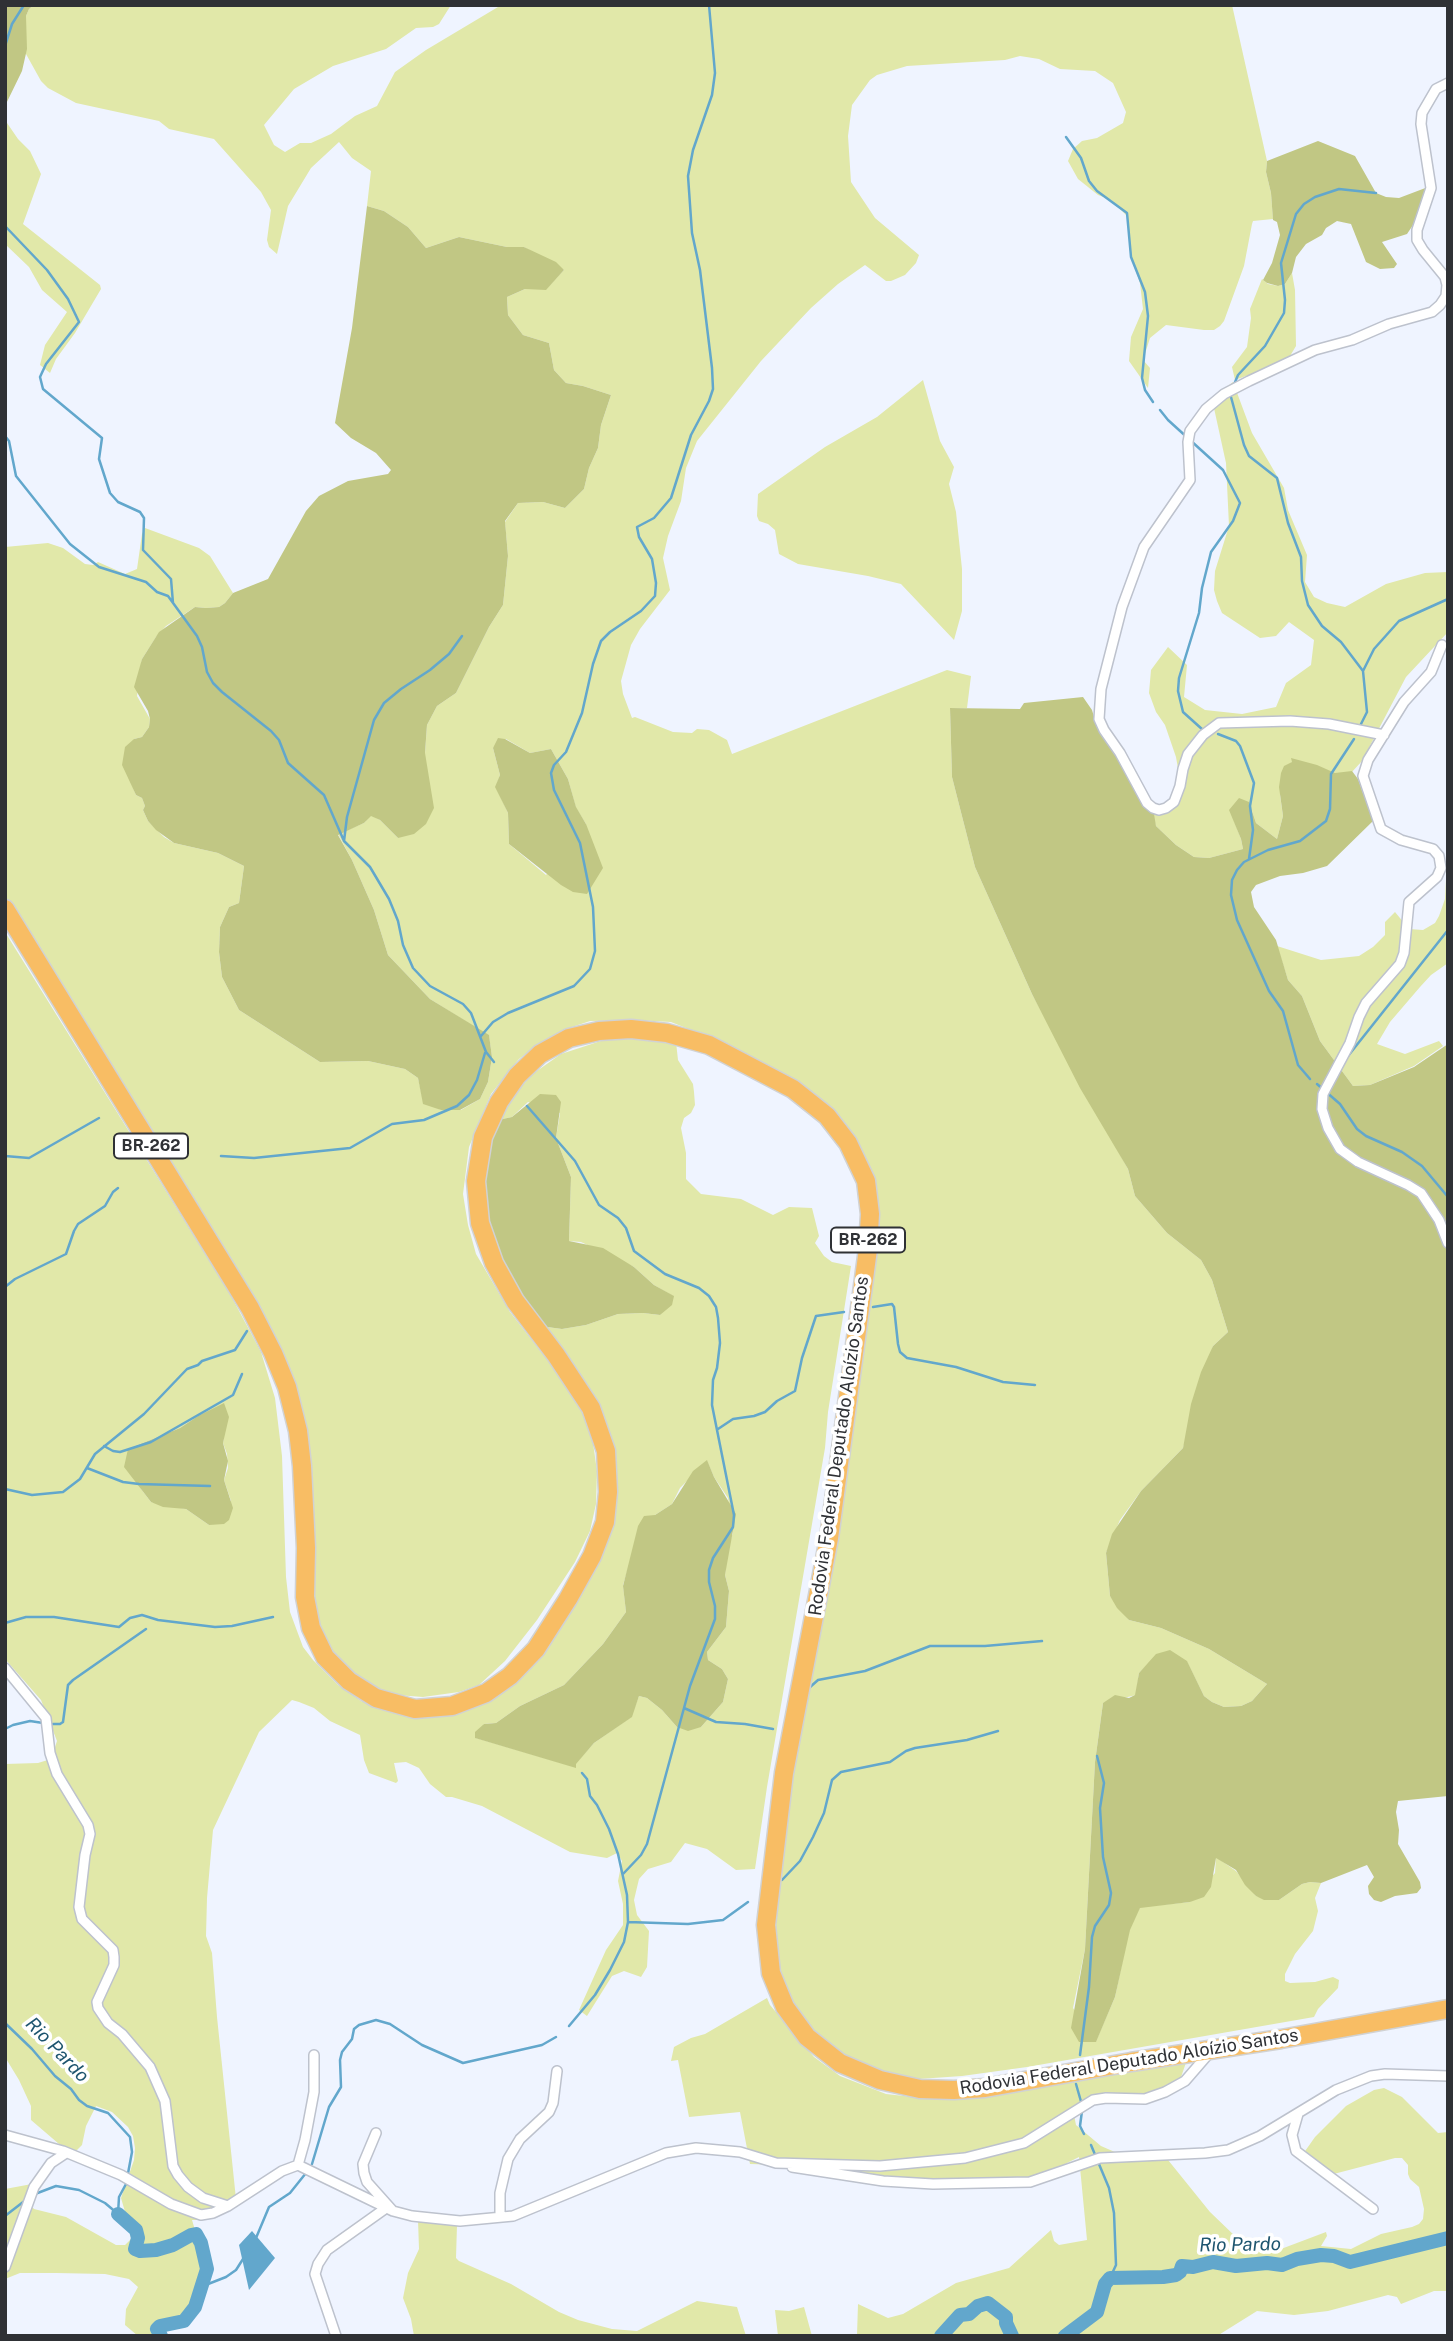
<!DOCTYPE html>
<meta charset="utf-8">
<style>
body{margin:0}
#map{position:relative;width:1453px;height:2341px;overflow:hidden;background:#eff4ff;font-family:"Public Sans",sans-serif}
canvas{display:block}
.frame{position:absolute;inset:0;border:7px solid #2f3135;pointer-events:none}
</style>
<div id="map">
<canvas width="1453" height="2341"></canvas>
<div class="frame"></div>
</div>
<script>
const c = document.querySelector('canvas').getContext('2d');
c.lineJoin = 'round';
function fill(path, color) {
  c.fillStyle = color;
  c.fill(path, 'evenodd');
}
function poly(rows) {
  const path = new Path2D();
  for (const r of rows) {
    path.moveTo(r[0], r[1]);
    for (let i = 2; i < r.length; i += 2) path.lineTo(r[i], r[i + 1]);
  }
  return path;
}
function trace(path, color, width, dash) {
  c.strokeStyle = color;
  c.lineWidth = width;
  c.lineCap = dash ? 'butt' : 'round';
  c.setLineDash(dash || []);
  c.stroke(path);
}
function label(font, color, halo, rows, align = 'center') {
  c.font = font + ' "Public Sans",sans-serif';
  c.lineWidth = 7;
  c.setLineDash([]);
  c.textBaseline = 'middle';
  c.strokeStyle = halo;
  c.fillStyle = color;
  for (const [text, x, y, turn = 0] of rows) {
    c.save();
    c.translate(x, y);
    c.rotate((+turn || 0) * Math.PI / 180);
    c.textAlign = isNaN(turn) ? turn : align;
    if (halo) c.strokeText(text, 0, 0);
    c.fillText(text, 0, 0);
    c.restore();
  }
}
fill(poly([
 [34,5,451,5,439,24,433,27,416,28,386,49,333,66,294,89,264,125,274,145,285,152,300,143,311,143,331,134,355,116,377,106,395,72,426,50,498,7,497,5,1232,5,1267,161,1266,172,1271,193,1273,219,1253,221,1252,224,1244,266,1224,321,1220,326,1214,330,1204,330,1166,325,1150,338,1143,360,1150,368,1148,388,1129,361,1131,337,1143,309,1140,283,1130,253,1127,216,1111,200,1098,195,1078,179,1068,161,1073,149,1082,141,1097,138,1123,123,1126,112,1113,83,1095,71,1060,69,1039,59,1020,56,1005,60,907,66,877,75,870,80,852,105,848,136,851,182,875,218,919,255,916,263,905,275,891,281,886,281,865,265,838,284,811,308,761,361,697,441,686,468,681,501,668,536,663,558,670,590,640,629,631,645,621,681,623,694,632,718,635,717,673,732,692,733,697,729,709,730,727,740,732,754,947,670,971,676,967,708,950,708,952,777,975,867,1032,994,1128,1169,1135,1196,1167,1233,1201,1260,1212,1280,1228,1332,1213,1346,1183,1448,1141,1491,1120,1520,1106,1553,1110,1596,1129,1620,1161,1628,1209,1649,1267,1684,1252,1701,1241,1706,1224,1707,1212,1702,1204,1696,1187,1662,1146,1666,1139,1673,1136,1695,1103,1703,1095,1762,1085,1949,1073,2008,1096,2041,1115,1997,1129,1930,1140,1907,1190,1902,1215,1873,1216,1857,1236,1871,1256,1896,1279,1900,1302,1884,1310,1882,1321,1883,1315,1898,1318,1911,1313,1931,1295,1954,1285,1974,1285,1981,1290,1983,1315,1982,1333,1977,1339,1980,1338,1988,1318,2009,1314,2017,1027,2067,962,2076,904,2080,856,2064,824,2044,786,1998,774,1962,774,1870,845,1488,860,1357,873,1202,815,1097,792,1078,709,1037,671,1022,636,1020,590,1021,563,1030,536,1046,519,1059,506,1075,491,1094,469,1147,463,1194,468,1225,476,1254,510,1312,570,1389,586,1419,593,1443,597,1471,596,1504,590,1531,575,1562,537,1620,505,1661,479,1685,459,1692,423,1697,397,1695,380,1691,362,1683,336,1657,320,1634,314,1621,285,1368,5,906,5,547,48,543,63,548,85,564,93,565,98,562,125,574,137,569,142,534,145,528,199,548,210,556,233,593,225,603,219,607,206,608,195,607,166,626,156,637,142,659,137,696,150,719,149,727,142,737,134,739,129,777,136,795,142,798,145,806,143,810,148,821,164,837,174,843,218,853,244,866,239,903,229,907,220,927,219,952,222,977,239,1010,320,1062,368,1061,405,1069,418,1078,423,1100,441,1110,461,1110,480,1099,488,1082,492,1057,489,1036,430,999,388,955,374,910,352,860,338,834,364,823,371,815,380,820,398,838,425,753,427,725,437,706,456,693,489,627,503,605,508,556,505,522,518,503,543,502,565,508,584,489,589,468,598,448,601,425,611,395,583,386,566,383,554,370,549,343,523,335,508,315,507,297,525,289,546,289,564,270,524,247,507,247,459,237,426,248,408,227,384,211,367,206,371,171,352,158,339,142,311,168,288,206,277,254,269,247,267,240,271,210,261,192,214,139,169,129,159,121,76,103,48,88,41,81,26,54,26,16,29,9],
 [506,739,530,753,551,749,568,779,576,808,586,824,546,875,509,844,508,813,496,787,500,775,493,748],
 [5,120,18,139,30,151,41,174,23,224,100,285,101,289,75,333,56,359,50,373,40,365,45,345,67,312,42,290,29,267,5,244],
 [1292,273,1295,290,1296,346,1290,356,1268,368,1235,380,1232,367,1247,347,1251,318,1250,309,1262,279,1268,284,1278,286,1285,284],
 [923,380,940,441,954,467,949,484,956,512,962,569,962,611,954,640,901,584,868,576,798,564,779,554,775,530,768,524,759,521,757,516,758,494,825,447,877,417],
 [1233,382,1252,433,1284,488,1288,510,1307,555,1305,582,1314,597,1327,603,1345,607,1386,584,1425,573,1448,572,1448,632,1406,677,1362,761,1351,773,1335,773,1292,762,1280,795,1283,816,1277,839,1256,823,1249,802,1230,810,1241,839,1243,849,1209,858,1194,857,1176,845,1156,826,1152,814,1166,809,1180,780,1176,757,1165,725,1156,712,1149,693,1151,670,1168,647,1187,665,1184,697,1205,710,1242,714,1276,707,1286,683,1311,665,1314,640,1289,622,1276,636,1260,638,1222,613,1217,601,1214,590,1215,571,1229,526,1226,463,1212,399],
 [1448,877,1448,963,1431,975,1420,987,1390,1022,1377,1044,1405,1054,1439,1041,1443,1046,1414,1066,1370,1085,1353,1086,1320,1041,1302,996,1288,980,1277,946,1321,960,1359,956,1373,947,1385,935,1385,922,1395,912,1409,929,1423,930,1435,923,1439,916,1445,899,1446,879],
 [5,932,230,1294,261,1352,275,1398,282,1456,286,1577,290,1612,303,1647,313,1660,338,1685,361,1701,395,1713,431,1717,457,1708,501,1687,588,1569,612,1453,601,1408,577,1372,540,1326,562,1329,586,1325,618,1314,643,1313,660,1315,673,1296,654,1285,634,1267,581,1242,569,1241,571,1177,556,1138,560,1113,528,1102,512,1117,498,1120,516,1092,534,1073,561,1054,607,1039,634,1036,676,1042,678,1060,693,1084,694,1092,695,1105,691,1113,684,1118,681,1128,686,1153,686,1179,701,1194,741,1199,773,1215,789,1207,812,1208,819,1236,815,1243,824,1256,832,1262,851,1266,828,1412,825,1448,767,1787,755,1869,736,1870,707,1849,685,1843,671,1862,648,1869,639,1879,634,1900,637,1915,649,1931,647,1967,641,1977,624,1971,612,1976,587,2016,579,2010,606,1950,623,1925,623,1904,618,1881,622,1861,617,1853,607,1858,570,1852,482,1806,452,1797,446,1797,430,1784,419,1768,406,1762,394,1763,398,1781,396,1783,369,1773,364,1760,360,1735,330,1721,314,1708,299,1702,292,1700,259,1732,213,1830,207,1898,206,1936,212,1953,217,2017,236,2199,214,2210,204,2220,192,2220,210,2280,198,2297,189,2318,183,2324,164,2328,163,2336,138,2336,125,2325,126,2309,138,2287,129,2279,105,2274,56,2273,20,2273,5,2279,5,2189,32,2184,27,2201,34,2209,66,2217,116,2245,125,2245,131,2239,130,2229,121,2198,134,2160,135,2148,133,2136,128,2127,112,2112,96,2106,86,2126,82,2145,76,2151,67,2148,60,2151,59,2144,31,2120,31,2106,19,2080,5,2057,5,1764,38,1763,51,1759,57,1741,41,1700,5,1659],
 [198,1416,224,1437,223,1443,227,1454,228,1468,224,1480,231,1501,209,1525,186,1509,151,1502,141,1489,128,1449,180,1428],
 [707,1461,714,1477,728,1498,733,1533,727,1550,725,1575,729,1591,726,1627,707,1652,708,1660,722,1669,728,1679,723,1702,701,1727,677,1727,662,1710,647,1698,639,1696,631,1717,594,1743,575,1764,575,1767,476,1738,484,1724,496,1723,520,1706,564,1685,603,1644,626,1612,623,1585,631,1559,655,1515,672,1504,680,1488],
 [767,1998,770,2005,814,2057,840,2076,886,2094,913,2097,978,2095,1189,2054,1180,2080,1159,2095,1092,2095,1078,2106,1074,2115,1076,2125,1101,2146,1124,2156,1164,2155,1210,2212,1236,2237,1251,2238,1262,2245,1281,2249,1326,2232,1327,2236,1321,2246,1351,2249,1381,2234,1412,2227,1419,2224,1423,2219,1424,2209,1419,2187,1410,2179,1408,2174,1408,2165,1402,2158,1395,2158,1326,2176,1303,2154,1315,2137,1346,2106,1374,2090,1384,2088,1402,2097,1438,2133,1448,2132,1448,2291,1434,2291,1401,2304,1397,2297,1388,2295,1328,2311,1294,2315,1257,2311,1217,2336,846,2336,857,2335,858,2304,888,2318,903,2314,956,2283,1009,2268,1051,2230,1054,2241,1059,2245,1087,2240,1079,2157,1037,2178,918,2181,782,2165,750,2164,740,2112,689,2117,678,2060,671,2061,674,2047,691,2038,705,2034],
 [418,2220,457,2225,456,2258,459,2261,511,2284,559,2312,578,2320,612,2329,637,2331,697,2301,737,2307,746,2336,414,2336,411,2319,403,2298,408,2273,419,2249],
 [804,2307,812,2336,778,2336,775,2310,789,2311]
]), '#e1e8a9');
fill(poly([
 [5,5,34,5,29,9,26,16,27,49,22,71,5,106],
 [1318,141,1355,156,1376,193,1386,197,1399,198,1428,187,1415,222,1407,234,1382,242,1397,264,1394,268,1380,269,1366,262,1351,224,1337,221,1326,228,1322,235,1306,244,1296,257,1292,273,1285,284,1278,286,1267,283,1263,280,1272,263,1280,235,1277,222,1273,220,1271,193,1266,172,1267,161],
 [367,206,384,211,408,227,426,248,459,237,507,247,524,247,556,262,564,270,546,290,525,289,507,297,508,315,523,335,549,343,554,370,566,383,583,386,611,395,601,425,598,448,589,468,584,489,565,508,543,502,518,503,505,521,508,556,503,605,489,627,456,693,437,706,427,725,425,753,434,808,426,824,414,834,398,838,380,820,371,816,364,823,338,835,352,860,374,910,388,955,430,999,489,1035,492,1057,488,1082,480,1099,460,1110,441,1110,423,1104,418,1078,405,1069,368,1061,320,1062,239,1010,222,977,219,952,220,927,229,907,239,903,244,866,218,853,174,843,156,830,148,821,143,810,145,806,142,798,136,795,122,765,125,747,134,739,142,737,149,727,150,719,148,711,134,687,142,659,159,632,195,607,206,608,219,607,225,603,233,593,268,579,306,511,319,496,348,481,388,474,391,470,376,453,351,438,335,423,352,328],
 [1083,697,1092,710,1097,727,1154,814,1156,826,1176,845,1194,857,1209,858,1243,849,1241,839,1229,810,1239,798,1249,802,1256,823,1277,839,1283,816,1279,787,1281,773,1284,766,1292,762,1291,758,1317,765,1335,773,1352,771,1358,779,1373,821,1327,866,1303,873,1280,876,1256,885,1251,892,1254,907,1276,940,1288,980,1302,996,1320,1041,1353,1086,1370,1085,1414,1067,1448,1044,1448,1796,1398,1801,1396,1812,1399,1830,1398,1844,1420,1882,1421,1888,1417,1893,1395,1896,1381,1902,1374,1900,1369,1894,1368,1886,1374,1877,1367,1865,1321,1883,1310,1882,1302,1884,1279,1900,1264,1900,1256,1896,1245,1885,1236,1870,1216,1858,1211,1887,1204,1897,1190,1902,1140,1908,1130,1930,1115,1997,1096,2042,1079,2042,1071,2028,1085,1949,1095,1762,1103,1703,1115,1695,1129,1698,1135,1695,1139,1673,1156,1654,1170,1650,1187,1661,1204,1696,1212,1702,1224,1707,1241,1706,1252,1701,1267,1684,1209,1649,1161,1628,1129,1620,1117,1608,1110,1596,1106,1553,1112,1534,1141,1491,1183,1448,1191,1404,1201,1372,1213,1346,1228,1332,1212,1280,1201,1260,1167,1233,1135,1196,1128,1169,1080,1088,1032,994,975,867,952,777,950,708,1020,709,1024,703],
 [498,738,505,739,530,753,551,749,568,779,576,807,586,824,603,868,587,894,573,892,561,885,509,844,508,813,495,787,500,775,493,748],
 [540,1094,556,1095,561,1102,556,1138,571,1177,569,1241,603,1248,634,1267,654,1285,674,1296,672,1305,660,1315,643,1313,618,1314,586,1325,562,1329,540,1326,514,1292,486,1236,483,1149,498,1120,512,1117],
 [224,1403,229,1417,223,1443,228,1461,224,1480,233,1508,229,1520,224,1524,209,1525,186,1509,163,1507,151,1502,124,1467,128,1449,180,1428,198,1416],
 [707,1460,714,1477,736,1514,725,1575,729,1591,726,1627,707,1652,708,1660,722,1669,728,1679,723,1702,701,1727,688,1731,677,1727,662,1710,647,1698,639,1696,632,1717,594,1743,576,1764,576,1768,475,1738,475,1732,484,1724,496,1723,520,1706,564,1685,603,1644,626,1612,623,1586,638,1526,644,1516,655,1515,672,1504,693,1471]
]), '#c1c784');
fill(poly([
 [252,2231,275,2258,249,2290,239,2245]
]), '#62a7cc');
trace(poly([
 [5,46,12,24,24,5],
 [1066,137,1081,158,1089,181,1097,191,1127,213,1131,257,1145,292,1148,316,1142,378,1145,390,1153,402],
 [5,226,47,270,68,299,79,322,46,364,40,377,43,389,102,438,99,459,110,493,118,502,140,512,144,518,143,550,171,579,173,603],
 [1233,387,1238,375,1265,346,1284,313,1285,300,1281,263,1296,214,1304,204,1315,197,1339,189,1376,193],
 [1231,397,1244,445,1249,456,1277,478,1288,523,1301,557,1302,581,1308,605,1322,626,1341,642,1363,671],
 [1160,410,1168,420,1223,470,1240,503,1233,521,1211,552,1202,588,1199,613,1179,678,1178,691,1183,712,1203,730],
 [5,436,9,441,16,476,70,544,99,567,146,582,157,592,168,596,197,636,202,647,207,672,213,683,222,692,271,731,279,740,288,763,324,795,344,841,370,867,389,899,398,921,403,945,413,968,430,986,463,1004,471,1013,486,1052,494,1062],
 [1359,728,1367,712,1363,671,1374,649,1399,621,1448,599],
 [1218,734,1236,741,1240,746,1254,783,1250,806,1253,830,1249,859],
 [344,841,347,817,374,720,384,703,401,689,430,670,449,654,462,636],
 [481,1036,493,1022,508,1013,574,986,590,969,595,951,593,907,580,843,554,790,551,773,554,765,566,752,582,713,593,664,601,641,610,632,641,611,655,596,656,583,652,559,639,537,637,527,654,518,671,498,691,435,709,401,713,389,712,368,700,270,692,233,688,176,693,150,712,95,715,73,709,5],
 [1348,1056,1448,930],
 [1310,1079,1298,1065,1283,1011,1269,991,1237,920,1231,895,1232,880,1237,870,1244,862,1268,850,1300,841,1326,821,1330,809,1331,774,1354,739],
 [1317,1084,1340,1104,1357,1129,1366,1136,1402,1152,1422,1166,1448,1197],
 [527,1106,575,1161,599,1205,618,1218,626,1228,634,1251,665,1274,699,1288,709,1296,716,1307,718,1318,720,1343,717,1368,713,1380,712,1405,734,1515,733,1527,713,1558,709,1570,709,1582,715,1606,715,1619,690,1686,647,1844,641,1855,623,1874],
 [5,1156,29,1158,99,1118],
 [221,1156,254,1158,350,1148,392,1124,424,1120,457,1106,469,1095,477,1080,485,1053],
 [5,1287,15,1279,66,1254,74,1231,78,1224,105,1206,113,1192,118,1188],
 [873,1307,892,1304,894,1307,898,1344,900,1352,907,1358,956,1367,1003,1382,1035,1385],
 [718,1429,733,1419,754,1416,765,1412,777,1401,795,1391,802,1358,816,1316,844,1312],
 [104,1446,113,1451,120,1452,151,1442,233,1395,242,1374],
 [87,1468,123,1482,139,1484,210,1486],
 [5,1489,32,1495,63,1492,80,1479,95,1454,144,1414,187,1369,198,1365,202,1361,235,1350,247,1331],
 [5,1623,26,1617,54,1617,119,1627,130,1618,142,1615,158,1620,215,1627,232,1626,273,1617],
 [809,1688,818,1680,865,1671,930,1646,985,1646,1042,1641],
 [684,1708,716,1722,745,1724,773,1729],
 [53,1724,60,1724,63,1722,68,1685,73,1680,146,1629],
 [5,1729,13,1725,30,1721,43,1723],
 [782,1880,800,1861,813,1837,824,1813,832,1780,841,1772,890,1762,906,1751,915,1748,967,1740,998,1731],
 [628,1922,688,1924,723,1920,748,1902],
 [5,2023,32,2049,55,2076,71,2089,79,2100,87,2106,108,2113,130,2137,132,2152,126,2184,119,2197,118,2214],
 [569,2026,595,1995,610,1970,624,1942,628,1922,627,1895,618,1854,609,1829,597,1805,590,1796,587,1779,582,1773],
 [1080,2055,1089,1987,1092,1937,1095,1926,1109,1905,1111,1893,1103,1857,1100,1808,1104,1783,1097,1756],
 [1076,2084,1082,2105],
 [1082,2111,1080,2126,1084,2134],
 [1091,2145,1109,2188,1114,2213,1116,2265,1110,2278],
 [312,2164,329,2107,341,2087,340,2060,342,2052,352,2039,354,2029,359,2025,376,2020,390,2024,422,2045,463,2063,542,2045,556,2037],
 [35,2194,56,2186,79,2190,105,2203,118,2214],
 [5,2216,27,2199],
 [256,2238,269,2207,290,2193,306,2173],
 [203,2286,226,2277,236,2270,243,2259]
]), '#62a7cc', 2.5);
trace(poly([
 [118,2214,136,2230,138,2238,135,2249,140,2251,156,2250,173,2245,191,2235,196,2234,201,2243,207,2269,195,2307,184,2321,160,2326,157,2329,161,2336],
 [941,2336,960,2315,969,2314,978,2306,988,2303,1006,2317,1006,2323,1012,2336],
 [1065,2336,1097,2312,1105,2284,1110,2278,1163,2277,1176,2275,1180,2272,1182,2266,1193,2267,1213,2262,1236,2266,1267,2263,1282,2265,1297,2259,1321,2255,1334,2256,1350,2262,1448,2238]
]), '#62a7cc', 14);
const street = poly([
 [1442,645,1431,672,1404,702,1368,760,1363,776,1381,829,1401,840,1433,849,1439,856,1441,868,1437,877,1409,902,1404,953,1400,964,1366,1003,1359,1017,1350,1043,1323,1094,1322,1109,1328,1128,1340,1149,1358,1162,1408,1185,1421,1193,1439,1220,1448,1243],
 [1384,735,1329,724,1290,721,1219,723,1203,735,1188,754,1183,769,1180,786,1174,802,1166,808,1159,810,1153,808,1147,803,1120,753,1104,730,1099,719,1101,689,1122,607,1144,547,1190,480,1188,442,1190,431,1206,409,1224,394,1249,381,1315,350,1352,340,1389,324,1432,312,1440,305,1446,296,1447,285,1445,277,1423,250,1417,240,1417,230,1431,188,1421,124,1422,113,1436,89,1448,83],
 [5,1668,46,1718,50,1753,57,1774,88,1825,90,1834,85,1855,79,1907,82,1919,113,1950,114,1957,114,1965,97,2002,98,2008,108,2023,122,2034,150,2067,165,2101,173,2166,178,2175,188,2187,203,2198,228,2206],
 [1298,2114,1292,2135,1296,2151,1373,2209],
 [376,2133,363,2164,364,2173,367,2182,392,2210],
 [5,2135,63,2151,121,2175,171,2204,201,2215,213,2213,228,2206,282,2171,298,2165,393,2211,412,2216,460,2221,513,2216,666,2153,696,2148,740,2152,776,2163,880,2166,965,2158,1024,2143,1093,2100,1106,2098,1145,2099,1165,2092,1185,2081,1211,2051],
 [298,2165,305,2140,314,2092,314,2055],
 [792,2167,883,2181,933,2184,1030,2182,1100,2158,1205,2153,1228,2150,1260,2136,1336,2090,1371,2076,1385,2074,1448,2076],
 [500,2217,500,2193,508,2159,520,2139,549,2112,553,2103,557,2071],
 [5,2267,34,2187,51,2163,66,2153],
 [336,2336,315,2274,318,2264,327,2250,386,2208]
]);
const highway = poly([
 [5,909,250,1308,273,1353,287,1387,298,1431,302,1466,306,1548,305,1597,311,1628,325,1657,349,1681,376,1698,415,1709,452,1706,486,1693,510,1676,536,1649,568,1599,592,1556,605,1522,608,1492,606,1451,591,1408,556,1355,515,1301,494,1263,480,1223,476,1181,483,1137,499,1102,517,1076,540,1054,569,1038,599,1031,631,1029,667,1033,709,1045,793,1089,827,1116,848,1143,866,1181,870,1214,868,1249,829,1538,784,1773,766,1925,771,1973,785,2007,807,2037,840,2063,880,2080,920,2089,954,2090,985,2088,1131,2062,1281,2039,1448,2009]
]);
trace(street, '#bdc2cd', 12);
trace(highway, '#d1d2d3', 21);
trace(street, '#fff', 9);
trace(highway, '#f8bd64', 18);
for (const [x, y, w] of [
 [151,1146,74],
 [868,1240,74]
]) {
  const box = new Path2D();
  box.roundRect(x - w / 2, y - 12.5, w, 25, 5);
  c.fillStyle = '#fff';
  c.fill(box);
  trace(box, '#2f3135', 2);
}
label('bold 16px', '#2f3135', null, [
 ["BR-262",151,1146],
 ["BR-262",868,1240]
]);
label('18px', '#2f3135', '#fff', [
 ["Rodovia Federal Deputado Aloízio Santos",839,1446,-82],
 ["Rodovia Federal Deputado Aloízio Santos",1129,2062,-9]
]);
label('italic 19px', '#1e556f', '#fff', [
 ["Rio Pardo",57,2050,46],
 ["Rio Pardo",1240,2245,-1]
]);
</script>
